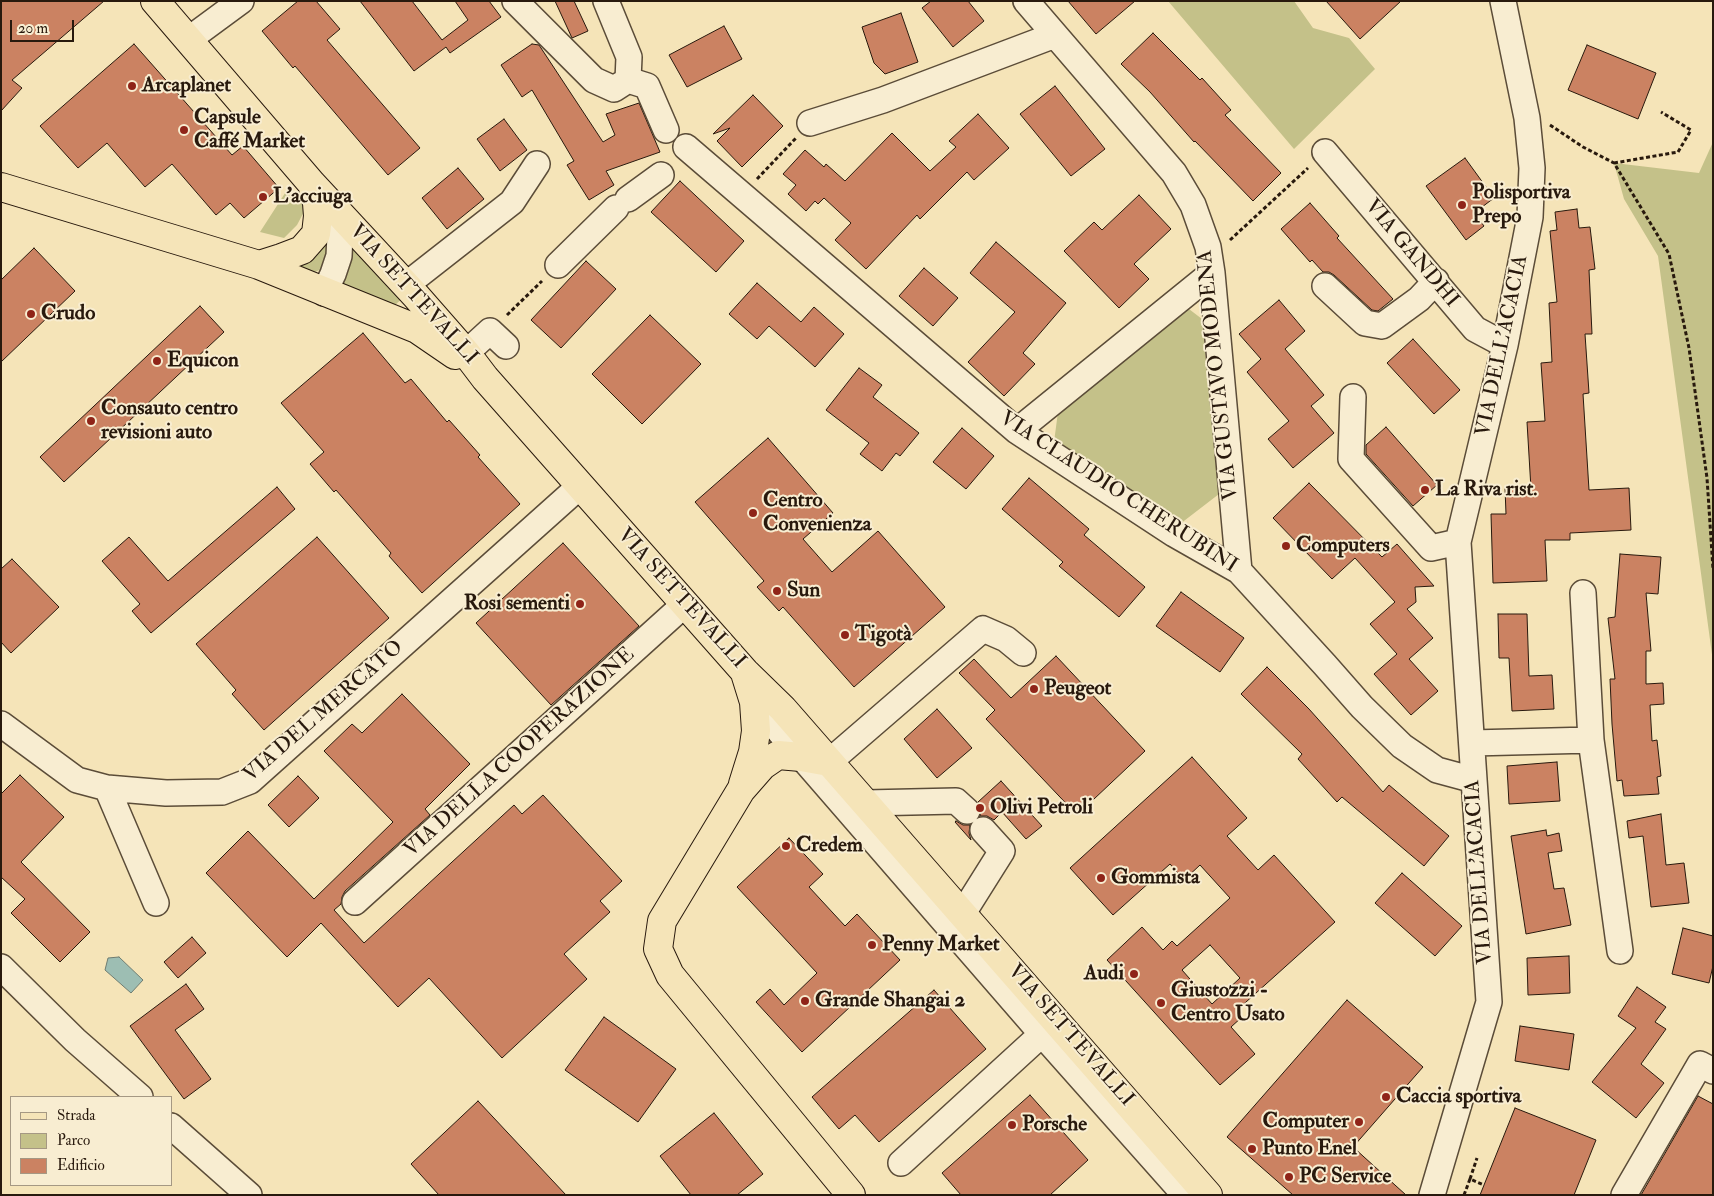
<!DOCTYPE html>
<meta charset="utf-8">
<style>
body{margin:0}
#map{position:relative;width:1714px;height:1196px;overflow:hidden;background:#f5e4b8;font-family:"IM FELL Double Pica",serif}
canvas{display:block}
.frame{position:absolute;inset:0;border:2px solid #28190d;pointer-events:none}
.legend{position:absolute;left:10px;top:1096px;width:162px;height:90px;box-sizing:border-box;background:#f8edd1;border:1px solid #a59883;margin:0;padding:6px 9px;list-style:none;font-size:15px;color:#28190d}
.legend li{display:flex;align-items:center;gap:10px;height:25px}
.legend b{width:25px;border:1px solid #a59883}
.scale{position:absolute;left:10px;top:20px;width:64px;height:22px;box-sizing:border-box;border:2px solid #28190d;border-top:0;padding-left:6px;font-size:15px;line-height:18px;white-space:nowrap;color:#28190d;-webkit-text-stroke:4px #f8edd1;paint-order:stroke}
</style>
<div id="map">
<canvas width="1714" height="1196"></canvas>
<div class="frame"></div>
<ul class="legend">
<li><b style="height:6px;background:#f5e4b8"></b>Strada</li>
<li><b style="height:14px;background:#c4c189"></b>Parco</li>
<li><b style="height:14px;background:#cb8262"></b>Edificio</li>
</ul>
<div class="scale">20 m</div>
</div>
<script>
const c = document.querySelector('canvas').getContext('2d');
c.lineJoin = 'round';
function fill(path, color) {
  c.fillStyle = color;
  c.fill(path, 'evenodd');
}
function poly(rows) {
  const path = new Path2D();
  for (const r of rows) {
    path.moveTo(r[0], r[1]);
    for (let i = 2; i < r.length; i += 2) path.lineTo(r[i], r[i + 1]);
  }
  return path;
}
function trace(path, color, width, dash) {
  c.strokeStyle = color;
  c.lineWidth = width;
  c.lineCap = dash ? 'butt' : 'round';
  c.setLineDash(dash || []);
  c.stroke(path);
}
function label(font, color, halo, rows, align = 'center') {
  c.font = font + ' "IM FELL Double Pica",serif';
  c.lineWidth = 4;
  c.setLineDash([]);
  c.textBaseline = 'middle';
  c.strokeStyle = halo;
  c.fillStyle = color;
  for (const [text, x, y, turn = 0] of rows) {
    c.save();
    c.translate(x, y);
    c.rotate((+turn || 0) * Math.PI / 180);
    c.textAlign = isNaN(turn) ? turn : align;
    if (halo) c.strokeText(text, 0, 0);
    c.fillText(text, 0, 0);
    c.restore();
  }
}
fill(poly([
 [1168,1,1294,1,1313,28,1349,38,1375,69,1294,149],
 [1713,142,1713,662,1658,256,1624,199,1614,163,1699,173],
 [289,187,301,197,306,208,297,225,284,238,260,232],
 [331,230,329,256,322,269,310,274,281,265],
 [348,233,405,296,395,305,337,285],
 [1185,306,1202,319,1219,494,1180,524,1054,442,1058,412]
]), '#c4c189');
const water = poly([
 [119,957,143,980,131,993,105,970,108,958,119,957]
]);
fill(water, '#9dbeb3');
trace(water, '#6e7c71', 1);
const building = poly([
 [1,1,104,1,12,80,22,88,1,111,1,1],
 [298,1,316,1,340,29,327,40,420,148,388,175,295,66,293,68,262,31,298,1],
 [360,1,412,1,442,40,468,20,455,1,489,1,501,17,450,53,446,47,414,71,360,1],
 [555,1,574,1,588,31,572,38,555,1],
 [931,1,968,1,984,21,953,47,922,8,931,1],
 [1068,1,1135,1,1096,34,1068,1],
 [1326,1,1401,1,1360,39,1326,1],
 [901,13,918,62,885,74,874,63,862,27,901,13],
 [724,26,742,59,687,87,669,55,724,26],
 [1153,33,1200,80,1202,78,1231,110,1225,115,1281,173,1253,201,1195,141,1194,142,1150,92,1121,64,1153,33],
 [134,44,232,155,243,146,279,188,244,218,230,203,216,215,172,164,145,187,107,143,78,168,40,126,134,44],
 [532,44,539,45,603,142,615,135,606,114,639,103,660,152,606,171,614,185,589,200,567,165,574,161,532,90,522,97,501,65,532,44],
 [1587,45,1656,73,1638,119,1568,90,1587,45],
 [1055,86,1105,149,1071,176,1020,114,1055,86],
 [753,95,783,126,742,167,717,141,730,128,713,134,753,95],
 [978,114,1009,148,974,180,967,172,920,219,917,215,866,269,835,240,851,223,824,198,818,204,815,201,806,211,788,194,796,185,783,174,805,150,824,167,826,164,845,181,892,133,930,171,956,147,949,141,978,114],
 [504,119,527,150,500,171,477,139,504,119],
 [1465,158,1494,198,1474,213,1484,226,1466,240,1426,186,1465,158],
 [458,168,484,199,447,229,422,198,458,168],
 [680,181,744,241,716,272,651,212,680,181],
 [1139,195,1171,229,1134,264,1149,279,1119,308,1064,251,1094,222,1102,230,1139,195],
 [1310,203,1339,236,1337,238,1393,299,1378,311,1372,310,1334,275,1329,272,1323,272,1312,260,1310,262,1281,229,1310,203],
 [1577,209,1579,228,1590,227,1595,269,1589,270,1592,334,1585,334,1589,393,1583,394,1589,490,1629,488,1631,530,1570,533,1570,540,1545,540,1547,581,1493,583,1491,514,1506,514,1505,488,1531,489,1527,422,1545,421,1541,363,1552,362,1549,303,1557,302,1550,231,1557,230,1555,212,1577,209],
 [996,242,1066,303,1023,353,1035,364,1004,396,968,362,1015,312,970,273,996,242],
 [34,248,75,291,1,362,1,280,34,248],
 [586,261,616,289,561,348,531,320,586,261],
 [924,268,958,298,933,326,899,296,924,268],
 [757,283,801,322,814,307,844,334,815,367,769,326,757,339,729,314,757,283],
 [1279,300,1305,331,1285,349,1324,395,1311,406,1334,433,1293,468,1268,439,1289,421,1247,372,1261,359,1239,334,1279,300],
 [200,306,224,332,64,482,40,457,200,306],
 [650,315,701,364,642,424,592,374,650,315],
 [363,333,405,383,411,379,447,422,449,420,480,455,478,457,520,504,422,593,389,556,391,553,336,490,334,492,310,464,324,452,281,403,363,333],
 [1413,339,1460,390,1434,414,1387,363,1413,339],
 [859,368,882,385,873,397,919,433,900,456,896,453,882,471,860,454,869,443,826,410,859,368],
 [1386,427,1437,485,1413,506,1366,454,1366,445,1386,427],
 [962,428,994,456,966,489,933,462,962,428],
 [768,438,833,513,803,539,832,572,878,531,945,607,854,687,783,607,779,611,757,587,764,581,695,502,768,438],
 [1029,478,1089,529,1084,535,1145,587,1119,617,1059,566,1063,562,1002,509,1029,478],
 [1309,483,1382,557,1397,544,1434,586,1415,587,1416,602,1407,609,1433,638,1409,659,1438,691,1411,715,1374,674,1397,654,1370,624,1395,602,1355,558,1332,579,1273,518,1309,483],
 [277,487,295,509,151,633,132,611,140,604,102,561,129,537,168,581,277,487],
 [317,537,389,618,264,730,232,694,236,690,196,644,317,537],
 [563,543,639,626,551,705,476,623,563,543],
 [1620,554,1661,557,1658,594,1646,593,1651,651,1646,651,1646,684,1663,683,1664,704,1650,705,1652,741,1657,740,1661,776,1657,777,1659,794,1624,796,1622,780,1617,781,1612,724,1610,679,1615,679,1608,618,1615,617,1620,554],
 [12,559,59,607,11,653,1,642,1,569,12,559],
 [1181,592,1244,638,1220,672,1156,626,1181,592],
 [1498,614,1527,614,1529,676,1552,675,1554,709,1512,711,1509,658,1499,658,1498,614],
 [1056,656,1145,751,1077,815,986,719,995,710,959,673,974,659,1011,698,1056,656],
 [1267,667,1309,709,1383,792,1389,785,1449,836,1424,866,1342,797,1337,802,1298,759,1302,754,1241,694,1267,667],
 [402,694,470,764,425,809,430,815,345,891,342,897,341,904,334,910,364,943,514,805,522,814,543,795,622,881,600,901,610,912,564,954,587,979,502,1058,429,978,398,1007,321,923,287,957,206,873,248,831,314,899,393,822,324,751,352,724,362,733,402,694],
 [937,709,972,748,937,778,904,739,937,709],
 [1192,757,1247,818,1227,836,1258,870,1274,855,1335,922,1236,1011,1242,1017,1231,1027,1255,1054,1220,1085,1107,960,1142,927,1163,950,1172,941,1177,946,1230,898,1200,865,1184,880,1170,864,1113,915,1070,868,1192,757],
 [1210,945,1240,978,1212,1004,1182,970,1210,945],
 [1557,762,1560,801,1509,804,1507,766,1557,762],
 [20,775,64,817,21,862,90,932,60,962,11,913,25,899,1,877,1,794,20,775],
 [298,776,319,798,289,827,268,805,298,776],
 [1001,781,1042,826,1026,839,1002,812,994,820,987,816,980,816,981,807,978,802,1001,781],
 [1661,814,1666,865,1684,863,1689,903,1651,907,1643,836,1629,838,1627,821,1661,814],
 [956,821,963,825,970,825,969,833,971,840,955,822,956,821],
 [1546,830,1547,836,1559,833,1562,851,1548,853,1554,889,1564,888,1571,925,1526,934,1511,836,1546,830],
 [789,838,823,874,809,887,845,926,857,914,900,960,802,1052,756,1002,770,989,784,1005,817,973,737,887,789,838],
 [1402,873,1462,926,1435,956,1375,903,1402,873],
 [1683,928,1713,936,1713,966,1709,983,1672,974,1683,928],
 [192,937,206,953,178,978,164,962,192,937],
 [1569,956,1570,993,1528,995,1527,958,1569,956],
 [186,984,204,1009,175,1030,211,1079,184,1099,130,1026,186,984],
 [1637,987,1666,1007,1655,1022,1666,1029,1641,1064,1664,1083,1636,1118,1592,1082,1636,1028,1618,1016,1637,987],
 [934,990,986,1049,879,1142,855,1115,839,1129,812,1097,934,990],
 [1347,1000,1423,1067,1353,1147,1406,1195,1293,1195,1227,1137,1347,1000],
 [604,1017,676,1069,638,1122,565,1070,604,1017],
 [1520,1026,1574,1034,1569,1070,1515,1061,1520,1026],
 [1030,1095,1088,1160,1050,1195,961,1195,942,1173,1030,1095],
 [1698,1096,1713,1104,1713,1195,1641,1195,1698,1096],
 [478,1101,566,1195,439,1195,411,1164,478,1101],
 [1515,1108,1596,1140,1574,1195,1480,1195,1515,1108],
 [714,1113,763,1174,737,1195,691,1195,660,1156,714,1113]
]);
fill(building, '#cb8262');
trace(building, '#28190d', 1);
const minor = poly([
 [515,1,594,80,614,89,628,80,629,57,606,1],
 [1026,1,1174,173,1193,205,1208,247,1212,273,1239,571],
 [188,40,241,1],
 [628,80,647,86,666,130],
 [810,123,883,100,1055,35],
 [686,147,1017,431,1174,534,1239,571,1325,665,1362,707,1402,746,1437,770,1474,780],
 [1325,152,1475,329,1505,345],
 [628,199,661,175],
 [558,265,616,208],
 [406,285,512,202,537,164],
 [1325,286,1365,323,1382,326,1419,299,1436,281],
 [324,293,333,274,339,256,341,215],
 [466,353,490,331,506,346],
 [1353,397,1351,459,1431,548,1458,542],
 [1017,431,1212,273],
 [1583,593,1591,740,1620,951],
 [754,702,1042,1034,1185,1195],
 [1,724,77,780,107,788,166,793,222,792,250,781,580,486],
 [1472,743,1591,740],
 [829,762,983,629,1006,639,1023,653],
 [107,788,156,903],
 [866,803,956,801,967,811],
 [355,902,685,604],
 [963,913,1002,851,983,830],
 [1,967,75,1040,140,1097],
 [171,1126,249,1195],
 [901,1163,1042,1034],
 [1432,1195,1489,1002,1458,542,1505,345,1530,217,1532,168,1527,118,1503,1],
 [1624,1195,1700,1064,1713,1071]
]);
const major = poly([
 [155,1,312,184,416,296,466,353,485,378,745,672,783,709,1208,1195],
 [1,187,259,265,417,329,455,355],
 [259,265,281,258,302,250,316,234,318,216,317,203,312,184],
 [829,762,801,757,778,755,762,766,741,790,662,921,658,949,670,975,851,1195],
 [743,784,753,752,756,731,754,702,745,673]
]);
trace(minor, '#5b4c38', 28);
trace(major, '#28190d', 30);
trace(poly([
 [1550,125,1583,147,1614,163,1669,254,1689,348,1707,478,1713,569],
 [1614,163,1678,152,1691,130,1661,112],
 [757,179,796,138],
 [1230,240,1308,168],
 [507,315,542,281],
 [1470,1179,1477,1158],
 [1464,1195,1470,1179,1484,1185]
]), '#28190d', 3, [4, 2.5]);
trace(minor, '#f8edd1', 25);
trace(major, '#f5e4b8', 28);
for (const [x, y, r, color] of [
 [132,86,5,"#8f2418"],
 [184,130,5,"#8f2418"],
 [263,197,5,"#8f2418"],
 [1462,205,5,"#8f2418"],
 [31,314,5,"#8f2418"],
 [157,361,5,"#8f2418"],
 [91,421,5,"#8f2418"],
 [1425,490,5,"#8f2418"],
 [753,513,5,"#8f2418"],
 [1286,546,5,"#8f2418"],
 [777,591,5,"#8f2418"],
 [580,604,5,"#8f2418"],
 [845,635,5,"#8f2418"],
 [1034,689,5,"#8f2418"],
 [980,808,5,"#8f2418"],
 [786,846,5,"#8f2418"],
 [1101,878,5,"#8f2418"],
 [872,945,5,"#8f2418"],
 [1134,974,5,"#8f2418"],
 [805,1001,5,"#8f2418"],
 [1161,1003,5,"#8f2418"],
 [1386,1097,5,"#8f2418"],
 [1359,1122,5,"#8f2418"],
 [1012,1125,5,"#8f2418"],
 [1252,1149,5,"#8f2418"],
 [1289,1177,5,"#8f2418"]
]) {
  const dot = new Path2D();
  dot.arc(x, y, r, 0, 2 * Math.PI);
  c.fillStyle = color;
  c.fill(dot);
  trace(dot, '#f8edd1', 2);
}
label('bold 21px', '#28190d', '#f8edd1', [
 ["Arcaplanet",142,86],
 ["Capsule",194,118],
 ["Caffé Market",194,142],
 ["Polisportiva",1472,193],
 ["Prepo",1472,217],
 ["L'acciuga",273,197],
 ["Crudo",41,314],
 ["Equicon",167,361],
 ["Consauto centro",101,409],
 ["revisioni auto",101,433],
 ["La Riva rist.",1435,490],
 ["Centro",763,501],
 ["Convenienza",763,525],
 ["Computers",1296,546],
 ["Sun",787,591],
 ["Rosi sementi",570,604,"right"],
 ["Tigotà",855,635],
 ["Peugeot",1044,689],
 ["Olivi Petroli",990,808],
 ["Credem",796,846],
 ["Gommista",1111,878],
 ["Penny Market",882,945],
 ["Audi",1124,974,"right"],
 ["Giustozzi -",1171,991],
 ["Centro Usato",1171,1015],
 ["Grande Shangai 2",815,1001],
 ["Caccia sportiva",1396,1097],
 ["Computer",1349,1122,"right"],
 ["Porsche",1022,1125],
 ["Punto Enel",1262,1149],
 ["PC Service",1299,1177]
], 'left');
label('21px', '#28190d', '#f8edd1', [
 ["VIA GANDHI",1411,254,50],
 ["VIA SETTEVALLI",413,295,48],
 ["VIA DELL'ACACIA",1503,346,-78],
 ["VIA GUSTAVO MODENA",1219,375,-96],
 ["VIA CLAUDIO CHERUBINI",1118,493,33],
 ["VIA SETTEVALLI",681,599,48],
 ["VIA DEL MERCATO",324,712,-41],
 ["VIA DELLA COOPERAZIONE",520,753,-42],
 ["VIA DELL'ACACIA",1480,872,-94],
 ["VIA SETTEVALLI",1070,1036,49]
]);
</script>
